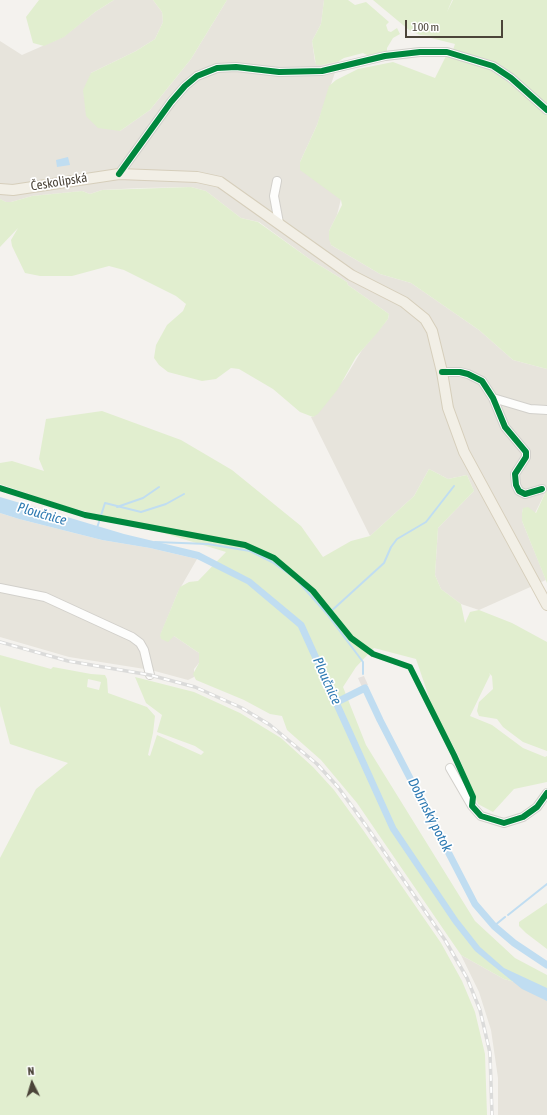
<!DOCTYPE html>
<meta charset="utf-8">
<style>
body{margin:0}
#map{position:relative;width:547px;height:1115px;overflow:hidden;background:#f4f2ee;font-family:"Asap Condensed",sans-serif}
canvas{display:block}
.north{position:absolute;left:12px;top:1063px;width:40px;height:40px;-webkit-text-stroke:3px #fff;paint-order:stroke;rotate:355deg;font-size:11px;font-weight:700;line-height:16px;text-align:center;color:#4b4439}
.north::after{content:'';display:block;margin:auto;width:14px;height:18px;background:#4b4439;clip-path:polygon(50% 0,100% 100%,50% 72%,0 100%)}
.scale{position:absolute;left:405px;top:20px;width:98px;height:18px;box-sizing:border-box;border:2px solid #4b4439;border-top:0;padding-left:5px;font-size:12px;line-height:14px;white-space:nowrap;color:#4b4439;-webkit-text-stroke:3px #fff;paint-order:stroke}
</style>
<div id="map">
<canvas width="547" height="1115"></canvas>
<div class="north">N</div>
<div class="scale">100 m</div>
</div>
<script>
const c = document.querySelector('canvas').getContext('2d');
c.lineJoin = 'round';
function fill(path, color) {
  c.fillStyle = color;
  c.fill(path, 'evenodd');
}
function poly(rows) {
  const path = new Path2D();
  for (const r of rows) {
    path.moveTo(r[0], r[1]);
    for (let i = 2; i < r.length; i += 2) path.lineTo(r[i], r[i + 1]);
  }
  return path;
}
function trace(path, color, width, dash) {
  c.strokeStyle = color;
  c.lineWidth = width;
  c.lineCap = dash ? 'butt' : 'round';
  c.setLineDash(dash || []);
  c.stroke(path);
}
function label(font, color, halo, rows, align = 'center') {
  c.font = font + ' "Asap Condensed",sans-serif';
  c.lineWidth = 3.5;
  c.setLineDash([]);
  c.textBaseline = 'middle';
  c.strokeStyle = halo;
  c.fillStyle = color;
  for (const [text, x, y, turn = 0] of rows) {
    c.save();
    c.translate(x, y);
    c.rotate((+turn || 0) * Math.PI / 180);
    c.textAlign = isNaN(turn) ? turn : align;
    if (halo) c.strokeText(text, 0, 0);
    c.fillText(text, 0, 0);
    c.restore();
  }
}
fill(poly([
 [114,0,153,0,162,12,163,22,155,39,136,51,91,73,120,131,150,110,191,59,227,0,324,0,321,24,312,41,315,62,322,65,339,61,317,125,300,162,341,199,337,215,329,231,331,245,380,274,411,283,479,330,513,360,547,369,547,489,535,513,523,509,522,513,522,521,546,580,479,610,461,604,441,589,435,575,438,528,474,491,467,475,448,479,429,469,414,496,370,536,311,417,313,417,345,378,362,350,388,319,389,314,348,285,347,282,311,260,259,222,241,218,206,191,191,187,140,188,102,190,90,194,82,191,32,196,11,202,6,202,0,199,0,41,22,55,63,37,95,12],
 [0,513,19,519,102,540,150,548,197,559,178,592,160,636,174,636,199,653,199,663,194,669,194,677,188,680,151,670,69,657,0,637],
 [461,955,504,979,547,991,547,1115,498,1115,498,1078,491,1030,479,992]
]), '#e7e4dc');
fill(poly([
 [364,676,368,685,362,687,358,678]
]), '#e6e2de');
fill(poly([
 [39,0,114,0,95,12,64,37,44,46,33,43,26,17],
 [153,0,227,0,191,59,150,110,120,131,98,128,86,116,83,90,91,73,136,51,155,39,163,22,162,12],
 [324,0,348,0,355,5,366,2,389,22,386,25,388,31,391,32,397,28,400,34,393,38,387,48,387,51,382,53,369,56,363,53,344,58,339,61,322,65,316,65,312,41,321,24],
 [373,0,452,0,447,12,453,0,547,0,547,105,513,75,490,60,453,50,455,44,431,38,432,36,420,35,409,30],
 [446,56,487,68,508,82,547,115,547,369,513,360,479,330,411,283,380,274,331,245,329,239,329,231,342,205,341,200,300,170,300,162,317,125,329,86,336,80,358,69,393,62,435,78],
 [191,187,206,191,241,218,258,222,311,260,347,282,348,285,389,314,388,319,378,332,356,357,338,389,318,414,313,417,300,412,273,389,239,369,231,368,216,379,202,381,168,372,159,365,154,358,156,345,167,325,183,311,186,304,176,296,124,270,109,266,72,276,40,276,25,273,12,246,11,240,18,228,0,247,0,199,6,202,11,202,32,196,82,191,90,194,102,190],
 [102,411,181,440,232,470,301,526,323,557,351,541,370,536,414,496,429,469,448,479,467,475,474,491,438,528,435,575,441,589,461,604,465,623,470,612,479,610,512,623,547,642,547,751,523,742,503,727,497,719,479,716,477,711,479,702,493,689,492,676,489,673,490,675,470,716,492,725,523,748,545,757,547,756,547,782,514,789,493,812,478,804,458,755,433,709,416,659,374,648,356,667,343,687,366,745,475,921,515,958,547,975,547,991,504,979,461,955,357,803,321,760,287,730,282,716,270,714,244,700,196,680,193,674,199,663,199,653,174,636,168,642,161,639,160,635,180,587,189,582,198,581,226,552,160,532,58,504,0,484,0,463,12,461,44,471,39,459,46,419],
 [547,489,547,583,522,521,522,513,523,508,528,507,536,513],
 [0,655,51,669,53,667,91,674,105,675,107,679,108,693,147,707,155,716,153,733,148,755,150,756,157,735,201,755,204,752,195,746,157,732,162,715,146,703,135,677,194,692,240,713,281,738,313,767,334,790,363,830,441,943,462,981,475,1012,485,1054,487,1115,0,1115,0,858,36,789,68,763,10,744,0,706],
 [88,679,101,682,99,690,87,687],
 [547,903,547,949,526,933,519,926,519,922]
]), '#e1eecf');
fill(poly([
 [68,157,70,165,57,167,56,160],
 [0,497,124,534,199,552,251,579,304,623,396,827,458,919,480,947,504,968,547,988,547,1001,522,989,475,951,453,923,390,830,298,627,247,584,197,559,150,548,102,540,19,519,0,513]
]), '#c0ddf1');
trace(poly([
 [117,507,143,498,159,487],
 [97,528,105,503,141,512,166,504,184,494],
 [155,542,208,544,250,551,272,562,295,578,327,614,363,662,363,674],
 [328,614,384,563,391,547,397,539,426,522,454,486],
 [508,915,547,884],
 [494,926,505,917]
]), '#c0ddf1', 2);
trace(poly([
 [337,702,365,688,380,720,475,904,494,926,514,943,547,965]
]), '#c0ddf1', 7);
const minor = poly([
 [119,174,171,102,185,86,197,76,217,68,236,67,279,72,322,71,385,56,420,52,447,52,493,66,511,78,547,110],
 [277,181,274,196,279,223],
 [442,372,460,372,468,374,482,381,493,398,505,427,526,452,526,457,515,474,516,485,519,491,525,494,542,489],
 [493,398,530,409,547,410],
 [0,588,45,597,132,637,140,643,144,650,150,675],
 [450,768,472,806,481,816,504,823,523,817,537,807,547,793]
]);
const major = poly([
 [0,189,13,190,119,174,197,177,220,182,351,275,404,302,425,319,432,331,442,372,448,408,464,452,547,605]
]);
trace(minor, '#d2d0cb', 10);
trace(major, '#d6cebb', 12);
trace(minor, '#fdfdfc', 8);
trace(major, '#f2efe6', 10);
const rail = poly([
 [0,642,68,661,150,675,195,687,242,708,270,725,317,764,338,787,367,827,445,940,467,978,480,1010,490,1053,492,1115]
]);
trace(rail, '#dbdbda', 3.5);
trace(rail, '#fff', 2, [6]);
trace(poly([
 [119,174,171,102,185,86,197,76,217,68,236,67,279,72,322,71,385,56,420,52,447,52,493,66,511,78,547,110],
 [442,372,460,372,468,374,482,381,493,398,505,427,526,452,526,457,515,474,516,485,519,491,525,494,542,489],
 [0,488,85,515,245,545,274,558,313,591,351,638,373,654,410,667,454,755,473,797,472,806,481,816,504,823,523,817,537,807,547,793]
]), '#00873e', 6);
label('13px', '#4b4439', '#fff', [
 ["Českolipská",59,182,-9]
]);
label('italic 14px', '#2e7ab2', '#fff', [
 ["Ploučnice",42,514,16],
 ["Ploučnice",327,681,66],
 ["Dobrnský potok",430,815,63]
]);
</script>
